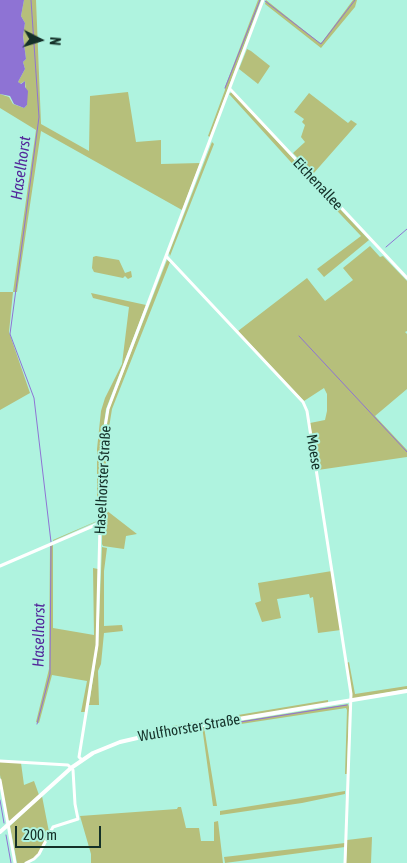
<!DOCTYPE html>
<meta charset="utf-8">
<style>
body{margin:0}
#map{position:relative;width:407px;height:863px;overflow:hidden;background:#aff3df;font-family:"Asap Condensed",sans-serif}
canvas{display:block}
.north{position:absolute;left:15px;top:15px;width:50px;height:50px;-webkit-text-stroke:4px #aff3df;paint-order:stroke;rotate:95deg;font-size:14px;font-weight:700;line-height:20px;text-align:center;color:#143028}
.north::after{content:'';display:block;margin:auto;width:18px;height:22px;background:#143028;clip-path:polygon(50% 0,100% 100%,50% 72%,0 100%)}
.scale{position:absolute;left:15px;top:826px;width:86px;height:22px;box-sizing:border-box;border:2px solid #143028;border-top:0;padding-left:6px;font-size:15px;line-height:18px;white-space:nowrap;color:#143028;-webkit-text-stroke:4px #aff3df;paint-order:stroke}
</style>
<div id="map">
<canvas width="407" height="863"></canvas>
<div class="north">N</div>
<div class="scale">200 m</div>
</div>
<script>
const c = document.querySelector('canvas').getContext('2d');
c.lineJoin = 'round';
function fill(path, color) {
  c.fillStyle = color;
  c.fill(path, 'evenodd');
}
function poly(rows) {
  const path = new Path2D();
  for (const r of rows) {
    path.moveTo(r[0], r[1]);
    for (let i = 2; i < r.length; i += 2) path.lineTo(r[i], r[i + 1]);
  }
  return path;
}
function trace(path, color, width, dash) {
  c.strokeStyle = color;
  c.lineWidth = width;
  c.lineCap = dash ? 'butt' : 'round';
  c.setLineDash(dash || []);
  c.stroke(path);
}
function label(font, color, halo, rows, align = 'center') {
  c.font = font + ' "Asap Condensed",sans-serif';
  c.lineWidth = 4;
  c.setLineDash([]);
  c.textBaseline = 'middle';
  c.strokeStyle = halo;
  c.fillStyle = color;
  for (const [text, x, y, turn = 0] of rows) {
    c.save();
    c.translate(x, y);
    c.rotate((+turn || 0) * Math.PI / 180);
    c.textAlign = isNaN(turn) ? turn : align;
    if (halo) c.strokeText(text, 0, 0);
    c.fillText(text, 0, 0);
    c.restore();
  }
}
fill(poly([
 [24,0,36,0,41,124,89,151,90,96,128,92,136,142,161,140,161,164,200,163,182,210,41,131,17,292,13,292,9,332,30,393,0,410,0,292,13,292,36,130,0,108,0,94,9,97,13,104,24,108,27,105,25,81,20,84,18,82,25,69,23,62,26,59,23,35,25,23,21,16],
 [258,0,261,0,210,137,208,136,225,90,225,87],
 [266,0,320,43,322,42,353,0,357,0,355,7,321,48,265,4],
 [247,49,251,51,270,66,258,84,239,69],
 [232,92,322,190,319,193,229,94],
 [309,93,348,123,351,120,357,124,313,174,293,153,305,142,301,137,305,125,302,122,304,119,294,112],
 [212,142,214,144,170,256,169,253],
 [326,194,369,240,324,277,317,269,361,236,323,196],
 [370,246,380,257,383,256,407,281,407,331,405,332,407,334,407,389,375,416,407,450,407,457,318,470,310,423,325,420,327,411,327,394,324,388,304,401,238,331,307,278,325,301,353,280,343,268],
 [96,256,119,260,125,273,131,271,132,277,128,279,125,276,123,278,94,272,92,268,93,257],
 [167,260,170,262,112,409,106,446,106,510,137,534,126,536,124,549,103,546,102,544,103,445,109,409],
 [91,293,146,305,106,409,101,445,98,521,53,541,53,540,97,521,97,449,101,411,105,398,122,364,129,307,93,298],
 [53,545,53,628,94,635,93,568,98,569,97,644,86,712,81,712,87,681,52,675,39,723,36,722,49,669,50,546],
 [102,547,107,548,104,571,104,626,122,625,123,631,104,633,101,664,98,671,99,705,89,705,98,645],
 [332,571,341,630,318,633,313,597,310,598,309,594,277,599,281,618,262,622,255,603,261,601,258,583],
 [349,662,355,694,407,686,407,689,352,699,347,663],
 [328,700,328,703,174,728,172,726],
 [348,704,349,707,347,774,345,774,347,710,346,708,208,729,209,726],
 [202,726,204,727,217,806,213,806],
 [0,761,21,763,24,785,34,781,39,795,11,821,8,820,0,775],
 [345,791,345,794,302,803,220,815,220,811],
 [42,796,49,832,39,854,34,859,24,863,17,863,10,826],
 [178,807,181,807,186,828,199,828,201,841,214,841,214,822,218,821,223,863,91,863,91,854,80,816,177,809],
 [372,837,371,863,346,863,347,840],
 [345,843,345,847,225,863,224,857]
]), '#b6bf7b');
fill(poly([
 [0,0,24,0,21,16,25,23,23,36,26,59,23,62,25,69,18,82,21,84,25,81,25,87,28,91,27,105,24,108,14,104,10,96,0,94]
]), '#8e73d4');
trace(poly([
 [31,0,39,117,10,334,34,398,51,542],
 [265,1,321,44,355,0],
 [225,88,260,0],
 [386,247,407,229],
 [299,336,407,452],
 [37,724,50,674,51,546],
 [209,727,347,705],
 [0,800,4,823],
 [6,835,11,863]
]), '#8e73d4', 1);
trace(poly([
 [230,89,407,278],
 [166,256,303,402,307,411,351,694,345,863],
 [0,566,100,523],
 [82,760,79,757,97,645,102,445,108,409,263,0],
 [0,761,68,765,73,770,75,804,78,819,53,827,39,854,34,859,26,863],
 [0,780,15,863]
]), '#fff', 3);
trace(poly([
 [0,832,71,768,93,753,120,742,172,730,407,691]
]), '#fff', 4);
label('15px', '#143028', '#aff3df', [
 ["Eichenallee",318,184,47],
 ["Moese",314,452,81],
 ["Haselhorster Straße",103,480,-87],
 ["Wulfhorster Straße",189,728,-10]
]);
label('italic 16px', '#53279a', '#aff3df', [
 ["Haselhorst",21,168,-82],
 ["Haselhorst",39,635,-89]
]);
</script>
